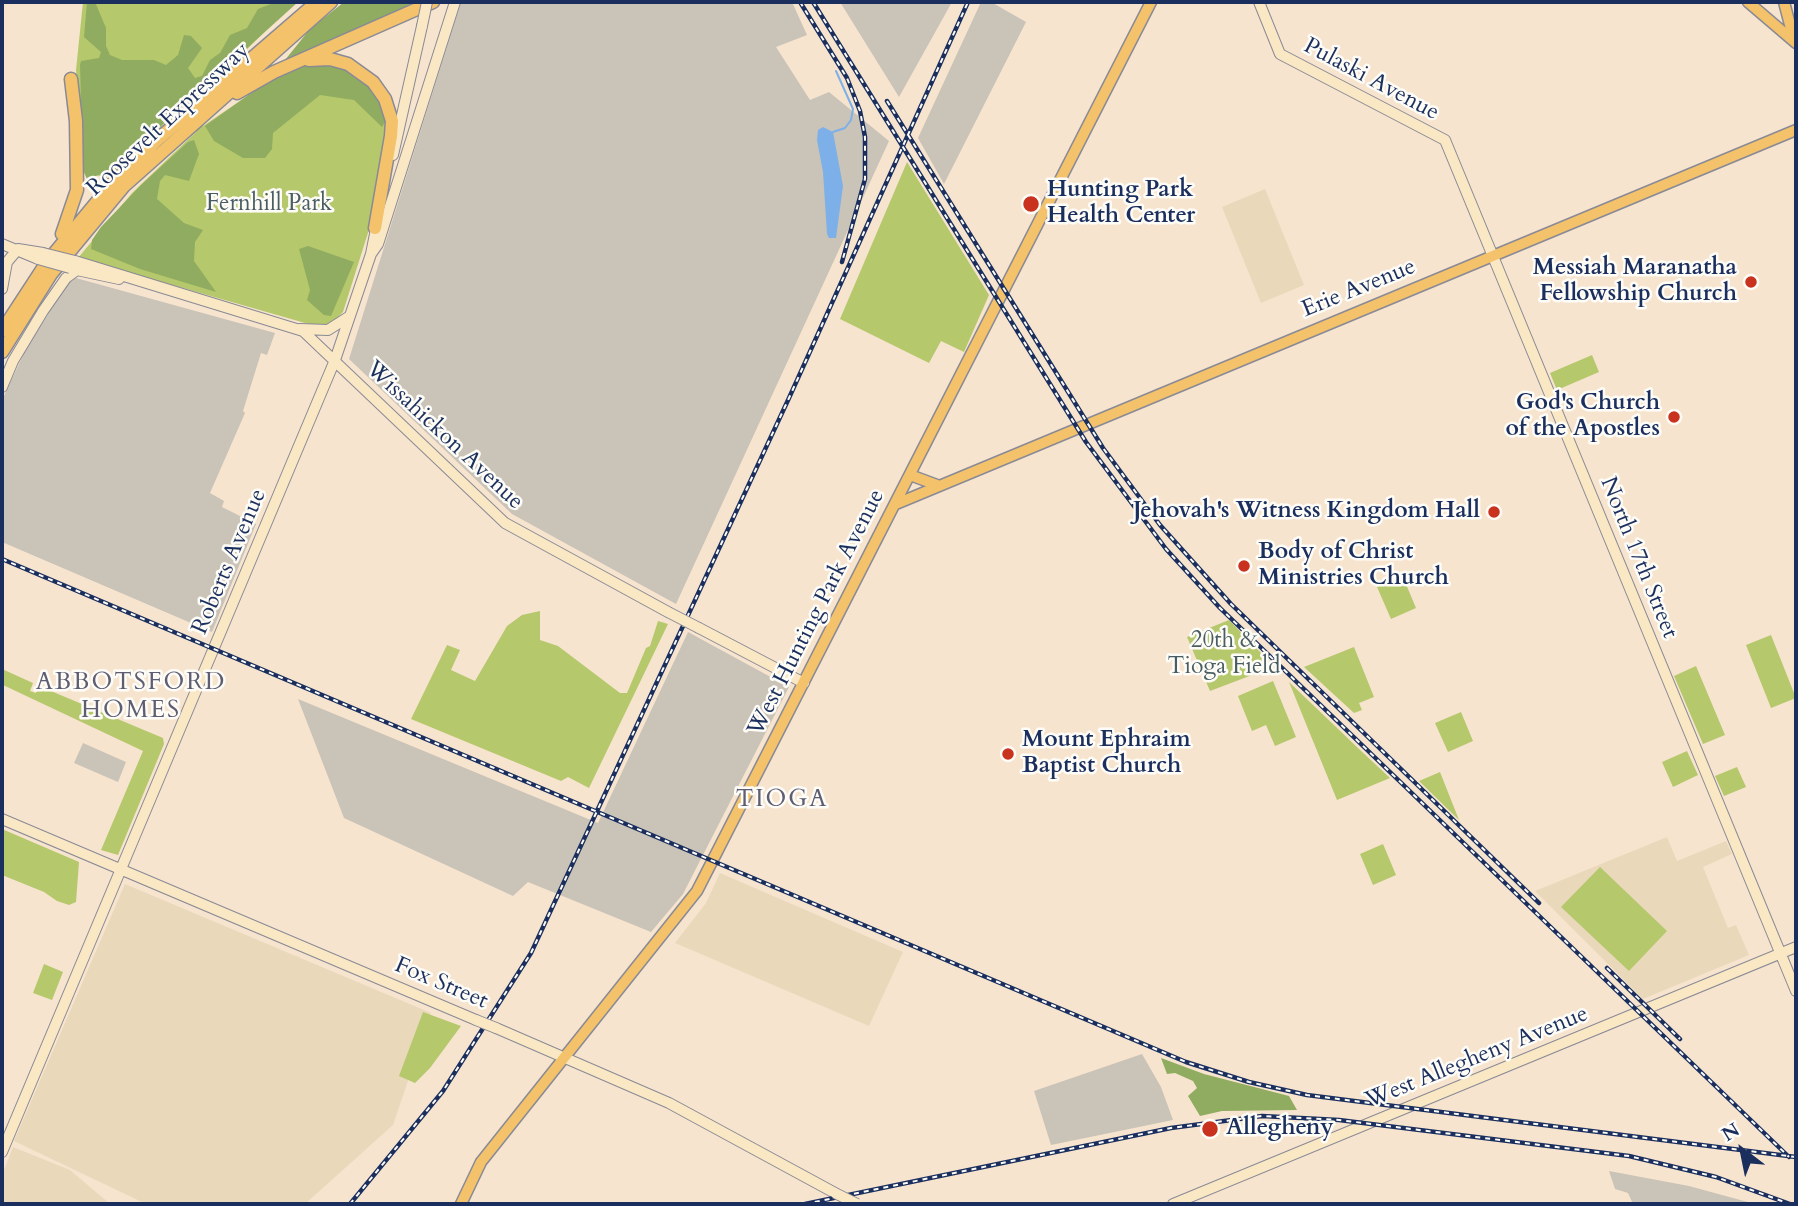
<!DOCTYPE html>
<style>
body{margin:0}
#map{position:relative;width:1798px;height:1206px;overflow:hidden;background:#f7e4ce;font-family:Cardo,serif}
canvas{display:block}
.frame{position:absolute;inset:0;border:4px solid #1b2f5e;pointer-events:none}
.north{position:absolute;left:1707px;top:1115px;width:70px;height:70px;-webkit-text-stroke:5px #fdfcf7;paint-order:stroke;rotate:328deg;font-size:19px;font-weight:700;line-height:28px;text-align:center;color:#1b2f5e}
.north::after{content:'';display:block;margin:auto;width:24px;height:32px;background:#1b2f5e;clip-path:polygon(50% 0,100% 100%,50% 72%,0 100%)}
</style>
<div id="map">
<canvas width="1798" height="1206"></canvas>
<div class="frame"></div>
<div class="north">N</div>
</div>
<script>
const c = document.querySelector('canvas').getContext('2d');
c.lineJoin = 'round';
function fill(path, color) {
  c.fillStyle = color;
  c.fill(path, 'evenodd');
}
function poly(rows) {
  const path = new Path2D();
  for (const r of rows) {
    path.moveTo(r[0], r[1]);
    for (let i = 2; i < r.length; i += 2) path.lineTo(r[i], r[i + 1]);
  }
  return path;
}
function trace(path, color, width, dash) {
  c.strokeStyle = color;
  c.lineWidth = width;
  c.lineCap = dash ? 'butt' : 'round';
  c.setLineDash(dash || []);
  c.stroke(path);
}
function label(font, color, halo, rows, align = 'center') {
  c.font = font + ' Cardo,serif';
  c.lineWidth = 5;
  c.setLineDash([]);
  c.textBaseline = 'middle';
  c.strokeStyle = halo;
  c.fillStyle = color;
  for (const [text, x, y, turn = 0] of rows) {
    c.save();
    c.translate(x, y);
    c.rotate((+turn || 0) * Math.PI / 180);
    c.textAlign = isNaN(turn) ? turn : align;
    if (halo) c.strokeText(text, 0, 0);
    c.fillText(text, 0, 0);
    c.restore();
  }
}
fill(poly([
 [1265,189,1304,285,1261,303,1222,207],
 [1667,837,1677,861,1726,841,1732,854,1703,867,1728,928,1736,925,1749,955,1643,999,1535,891],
 [720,873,903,952,869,1026,675,943,706,903],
 [125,884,431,1013,393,1125,305,1204,146,1204,14,1141],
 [13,1147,70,1170,110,1204,2,1204,2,1175]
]), '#ead8ba');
fill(poly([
 [461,2,792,2,807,35,776,47,810,100,829,92,889,141,676,604,512,514,349,359],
 [840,2,952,2,899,97],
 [981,2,991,2,1026,22,944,184,918,138],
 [76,278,275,333,267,355,261,353,243,411,245,413,210,493,224,501,222,507,256,524,212,632,2,542,2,400,26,349,68,283],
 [688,632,789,687,683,894,651,932,528,882,513,896,344,818,298,699,598,823],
 [83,743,126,762,118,782,74,763],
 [1142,1054,1161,1087,1173,1120,1051,1145,1034,1091],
 [1609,1171,1689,1186,1755,1204,1633,1204,1628,1193,1615,1189]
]), '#cac3b8');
fill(poly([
 [83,2,295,2,230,66,191,100,203,126,262,86,349,67,389,119,373,217,343,312,330,325,319,327,78,258,132,193,196,132,183,106,106,178,82,170,76,70],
 [907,162,989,295,964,352,941,341,929,363,840,319],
 [1592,355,1599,372,1557,390,1550,373],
 [1403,577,1416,608,1391,619,1377,587],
 [540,611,540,640,558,646,620,693,627,693,646,648,650,646,658,621,668,624,589,788,568,777,561,781,411,719,447,645,460,650,451,670,475,681,507,626,522,615],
 [1229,620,1261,653,1268,669,1210,691,1187,637],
 [1771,635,1796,698,1771,708,1746,645],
 [1354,647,1374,697,1359,703,1362,710,1354,713,1304,667],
 [1696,666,1725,735,1703,744,1674,676],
 [2,669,33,683,30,691,36,693,39,686,163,738,164,744,118,855,101,850,143,751,3,685],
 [1273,681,1296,737,1275,746,1266,725,1252,731,1238,696],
 [1289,682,1359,749,1390,778,1337,800],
 [1461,712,1473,741,1448,752,1435,723],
 [1687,751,1698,775,1673,787,1662,762],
 [1737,767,1746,787,1724,796,1715,776],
 [1440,772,1459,820,1419,781],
 [2,829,79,862,76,902,69,905,57,901,44,892,2,875],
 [1383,844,1396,875,1373,885,1360,854],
 [1600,867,1667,931,1629,971,1561,907],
 [44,964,63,972,52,1000,33,993],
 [423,1012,461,1026,430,1068,415,1083,399,1076]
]), '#b5c86c');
fill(poly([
 [87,2,95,2,106,28,106,46,110,55,122,60,154,60,166,65,178,55,184,35,191,36,202,48,188,68,195,78,202,76,210,60,220,53,230,35,247,28,258,9,276,2,298,2,111,171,87,179,83,170,80,65,81,61,99,58,101,52,84,37],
 [344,2,415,2,413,6,285,60,310,29],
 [334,64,365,79,380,96,388,117,382,127,354,100,320,95,273,133,272,149,265,158,243,158,214,141,205,126,261,86,302,66],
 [194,140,199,154,189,181,165,175,160,181,157,199,184,223,203,230,195,242,194,261,216,292,140,269,91,249,92,240,101,227,141,185,188,142],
 [308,246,354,262,331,316,324,315,307,300,310,290,299,249],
 [1161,1058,1204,1074,1289,1096,1297,1110,1222,1111,1200,1116,1188,1096,1197,1088,1193,1081,1175,1073,1167,1074]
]), '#90ac60');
fill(poly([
 [823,127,833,132,843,186,836,238,829,238,827,234,823,172,817,140,818,130]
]), '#7db0e9');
trace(poly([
 [833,132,845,128,851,120,853,109,836,71]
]), '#7db0e9', 2);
const secondary = poly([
 [1259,2,1280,54,1445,140,1796,991],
 [393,155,422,26],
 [2,244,38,259],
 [18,249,43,253],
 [371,254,378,244,455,2],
 [75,261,303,331,505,523,668,612],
 [72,269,119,279],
 [2,289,7,262,18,249],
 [300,329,328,330,350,316],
 [2,387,13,361,43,311,66,278,77,270],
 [699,628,804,683],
 [2,819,476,1020],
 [496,1028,669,1103,835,1193],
 [2,1152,335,360,371,254,377,224],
 [1173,1204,1796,947]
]);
const primary = poly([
 [1748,2,1796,43],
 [1784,2,1794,40],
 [910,475,937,485],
 [896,504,1796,130],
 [461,1204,481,1162,697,891,1151,2]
]);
const highway = poly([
 [309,60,330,59,348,64,373,82,385,99,392,121,391,136,375,228],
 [237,93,274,72,433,2],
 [62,234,77,190,76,121,71,79],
 [2,331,47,262,110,186,156,141,317,2],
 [2,352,51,274,124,186,331,2]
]);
trace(secondary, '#898a96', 12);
trace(primary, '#898a96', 13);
trace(highway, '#898a96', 15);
trace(secondary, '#fae7c3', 10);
trace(primary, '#f3c26a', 10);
trace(highway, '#f3c26a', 12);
const rail = poly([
 [800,2,847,78,860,111,865,137,865,179,842,262],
 [813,2,1086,442,1166,549,1220,608,1789,1157],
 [887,101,1103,448,1160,525,1231,604,1539,903],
 [2,559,1186,1062,1249,1082,1307,1095,1796,1157],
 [1607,968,1680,1039],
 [350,1204,443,1091,531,953,789,398,968,2],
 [805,1204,1171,1128,1262,1116,1339,1120,1629,1156,1716,1177,1790,1204]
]);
trace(rail, '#1b2f5e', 4.5);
trace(rail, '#fdfcf7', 2, [5]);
const secondaryBridge = poly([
 [422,26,427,2],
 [43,253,75,261],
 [38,259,70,268],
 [668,612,699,628],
 [476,1020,496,1028],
 [835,1193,857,1204]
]);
trace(secondaryBridge, '#898a96', 12, []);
trace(secondaryBridge, '#fae7c3', 10);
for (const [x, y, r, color] of [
 [1031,204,9,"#c8321e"],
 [1751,282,7,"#c8321e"],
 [1674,417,7,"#c8321e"],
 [1494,512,7,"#c8321e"],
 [1244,566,7,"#c8321e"],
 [1008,754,7,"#c8321e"],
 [1210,1129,9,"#c8321e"]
]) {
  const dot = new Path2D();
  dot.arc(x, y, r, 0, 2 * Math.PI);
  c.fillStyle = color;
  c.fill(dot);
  trace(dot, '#fdfcf7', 2.5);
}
label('23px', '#1b2f5e', '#fdfcf7', [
 ["Pulaski Avenue",1371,80,28],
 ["Roosevelt Expressway",169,120,-43],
 ["Erie Avenue",1359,289,-22],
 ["Wissahickon Avenue",444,436,43],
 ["North 17th Street",1638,558,68],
 ["Roberts Avenue",230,562,-67],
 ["West Hunting Park Avenue",817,613,-63],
 ["Fox Street",441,984,23],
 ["West Allegheny Avenue",1477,1058,-22]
]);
label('bold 23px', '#1b2f5e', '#fdfcf7', [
 ["Hunting Park",1047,191],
 ["Health Center",1047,217],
 ["Messiah Maranatha",1737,269,"right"],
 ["Fellowship Church",1737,295,"right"],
 ["God's Church",1660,404,"right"],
 ["of the Apostles",1660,430,"right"],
 ["Jehovah's Witness Kingdom Hall",1480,512,"right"],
 ["Body of Christ",1258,553],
 ["Ministries Church",1258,579],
 ["Mount Ephraim",1022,741],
 ["Baptist Church",1022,767],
 ["Allegheny",1226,1129]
], 'left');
label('23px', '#495d62', '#fdfcf7', [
 ["Fernhill Park",269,205],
 ["20th &",1224,642],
 ["Tioga Field",1224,668]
]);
c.letterSpacing = '2px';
label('24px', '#5e5d72', '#fdfcf7', [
 ["ABBOTSFORD",131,683],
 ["HOMES",131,711],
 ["TIOGA",782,800]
]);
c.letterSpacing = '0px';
</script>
